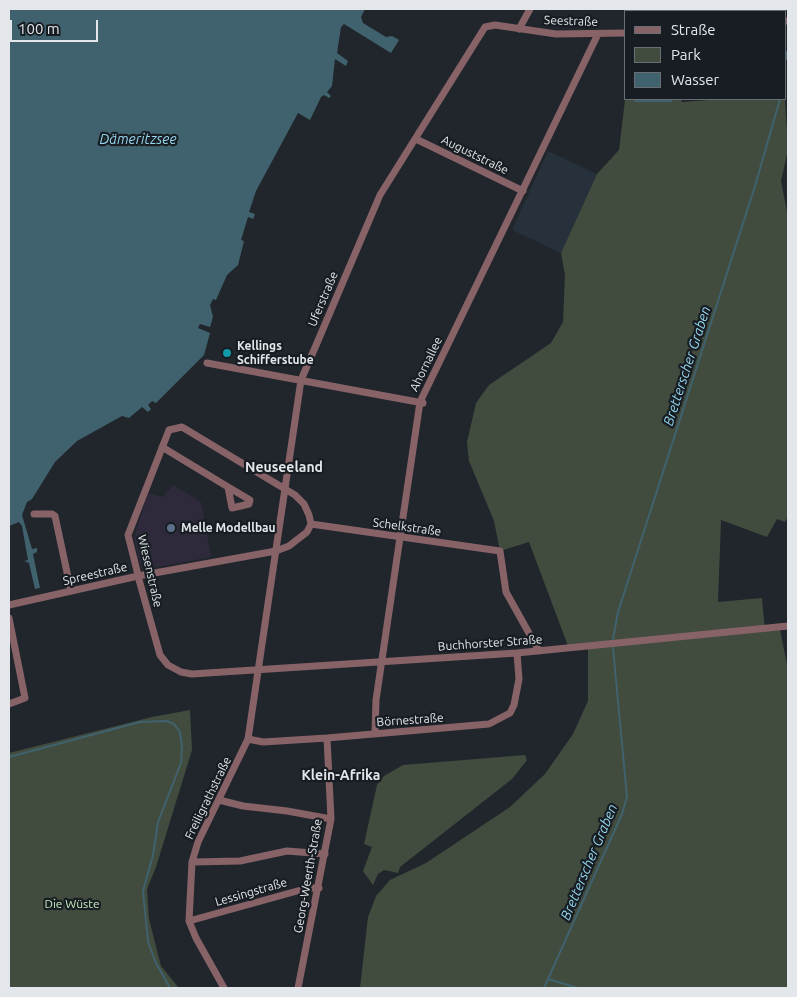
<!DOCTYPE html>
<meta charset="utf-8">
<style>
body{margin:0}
#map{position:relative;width:797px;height:997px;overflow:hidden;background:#21262c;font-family:Ubuntu,sans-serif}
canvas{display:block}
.frame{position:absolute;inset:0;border:10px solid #e3e7eb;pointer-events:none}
.legend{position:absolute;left:624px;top:10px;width:162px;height:90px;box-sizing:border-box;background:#171d22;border:1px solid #696e72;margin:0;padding:6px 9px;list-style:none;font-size:15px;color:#e3e7eb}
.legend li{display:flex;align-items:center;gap:10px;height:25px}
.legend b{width:25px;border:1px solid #696e72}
.scale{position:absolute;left:10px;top:20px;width:88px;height:22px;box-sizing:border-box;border:2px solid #e3e7eb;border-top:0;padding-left:6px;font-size:15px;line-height:18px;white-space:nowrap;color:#e3e7eb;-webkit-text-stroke:4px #171d22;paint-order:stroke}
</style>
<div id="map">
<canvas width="797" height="997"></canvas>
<div class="frame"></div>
<ul class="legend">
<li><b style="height:6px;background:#876367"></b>Straße</li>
<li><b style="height:14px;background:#414c3e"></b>Park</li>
<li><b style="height:14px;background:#40626e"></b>Wasser</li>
</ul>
<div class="scale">100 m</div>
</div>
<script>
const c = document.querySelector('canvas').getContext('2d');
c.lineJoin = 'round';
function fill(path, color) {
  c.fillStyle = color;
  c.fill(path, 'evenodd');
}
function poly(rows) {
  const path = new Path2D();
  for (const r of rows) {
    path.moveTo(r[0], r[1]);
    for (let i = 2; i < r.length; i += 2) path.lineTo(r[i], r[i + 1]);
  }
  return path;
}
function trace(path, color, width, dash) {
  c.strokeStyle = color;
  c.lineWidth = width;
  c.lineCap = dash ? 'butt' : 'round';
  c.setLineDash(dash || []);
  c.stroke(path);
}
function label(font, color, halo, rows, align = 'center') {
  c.font = font + ' Ubuntu,sans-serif';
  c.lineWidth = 4.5;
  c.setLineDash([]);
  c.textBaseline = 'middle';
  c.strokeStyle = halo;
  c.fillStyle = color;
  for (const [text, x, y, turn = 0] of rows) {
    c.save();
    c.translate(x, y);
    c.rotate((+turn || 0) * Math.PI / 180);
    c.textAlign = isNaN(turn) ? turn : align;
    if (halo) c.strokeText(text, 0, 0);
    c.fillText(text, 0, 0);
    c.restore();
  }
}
fill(poly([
 [173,485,201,502,211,557,142,570,134,538,148,493,163,497]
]), '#2e2a3b');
fill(poly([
 [548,151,597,174,561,253,512,230]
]), '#27313b');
fill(poly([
 [681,99,682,102,723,99,785,99,788,150,781,181,788,217,788,516,785,522,777,519,767,537,721,520,718,602,762,598,765,631,780,630,788,669,788,988,360,988,368,917,376,896,390,880,426,863,510,807,545,774,573,734,588,701,588,647,568,646,529,542,500,551,494,521,469,461,467,442,476,403,489,385,551,343,563,322,565,275,561,253,597,174,619,150,625,100],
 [190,710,192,750,156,867,147,889,149,919,161,966,179,988,9,988,9,753,152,717],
 [525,755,527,760,512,779,400,867,398,873,384,870,378,874,373,885,363,871,372,847,364,844,377,785,384,776,403,765]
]), '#414c3e');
fill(poly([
 [9,9,365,9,361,17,363,23,386,37,392,36,399,40,391,53,344,24,341,27,337,53,348,61,346,66,335,59,332,86,327,92,331,96,329,98,324,95,321,97,310,120,298,113,256,191,249,212,255,214,253,219,248,217,241,240,244,241,238,265,227,275,216,300,213,299,210,305,213,317,210,327,200,324,198,328,210,333,204,355,156,403,152,401,148,405,151,409,148,412,142,407,129,418,122,416,77,441,55,462,32,499,27,502,22,515,32,549,37,548,37,552,33,554,40,588,35,589,29,563,24,561,28,560,22,526,19,522,9,526]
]), '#40626e');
trace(poly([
 [786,52,786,59],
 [694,99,697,99],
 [635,101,671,101],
 [613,639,618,612,755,186,780,99],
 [9,757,140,722,167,721,174,724,180,732,182,746,181,763,158,822,153,855,143,891,148,942,156,963,170,988],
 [548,979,578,988],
 [544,988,622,814,627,797,613,648]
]), '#40626e', 2);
trace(poly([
 [741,9,741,11],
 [786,21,788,21],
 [519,29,530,9],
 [416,139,523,191],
 [207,363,423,403],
 [162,447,228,487,250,500,249,504,232,508,228,487],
 [34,514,52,514,55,516,71,591],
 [311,524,500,551,506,592,539,651],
 [9,605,138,576,276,551,289,546,307,532,311,524,309,515,304,504,295,495,182,427,169,430,128,535,137,571,138,576,160,655,168,665,181,672,192,674,517,653,788,626],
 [9,618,25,698,9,704],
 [375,734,376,700,420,402,598,34],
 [248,739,263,742,327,738,489,724,510,713,514,705,519,679,517,653],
 [219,800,243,806,287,811,331,819],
 [192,862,240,861,287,851,325,854],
 [189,921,308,888,319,888],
 [224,988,196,938,189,921,192,862,198,842,248,739,301,380,317,343,380,195,485,27,495,25,556,34,626,33],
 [298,988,331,819,327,738]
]), '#876367', 7);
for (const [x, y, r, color] of [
 [227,353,5,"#0f9aa8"],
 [171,528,5,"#5c6f8a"]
]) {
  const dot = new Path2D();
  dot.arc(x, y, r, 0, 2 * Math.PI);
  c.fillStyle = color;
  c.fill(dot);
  trace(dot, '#171d22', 2);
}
label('12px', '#e3e7eb', '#171d22', [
 ["Seestraße",571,21,2],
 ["Auguststraße",475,155,26],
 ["Uferstraße",323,299,-67],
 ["Ahornallee",426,364,-64],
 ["Schelkstraße",407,527,8],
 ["Wiesenstraße",150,571,77],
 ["Spreestraße",95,574,-13],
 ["Buchhorster Straße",490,643,-4],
 ["Börnestraße",410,720,-4],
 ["Freiligrathstraße",208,798,-64],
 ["Georg-Weerth-Straße",308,876,-80],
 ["Lessingstraße",251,892,-16]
]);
label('bold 12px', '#e3e7eb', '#171d22', [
 ["Kellings",237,346],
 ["Schifferstube",237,360],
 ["Melle Modellbau",181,528]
], 'left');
label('12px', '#c5eabb', '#171d22', [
 ["Die Wüste",72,904]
]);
label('italic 14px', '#95d7ef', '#171d22', [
 ["Dämeritzsee",138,139],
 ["Bretterscher Graben",687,366,-72],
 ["Bretterscher Graben",589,862,-67]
]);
label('bold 14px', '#e3e7eb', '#171d22', [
 ["Neuseeland",284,467],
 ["Klein-Afrika",341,775]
]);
</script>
